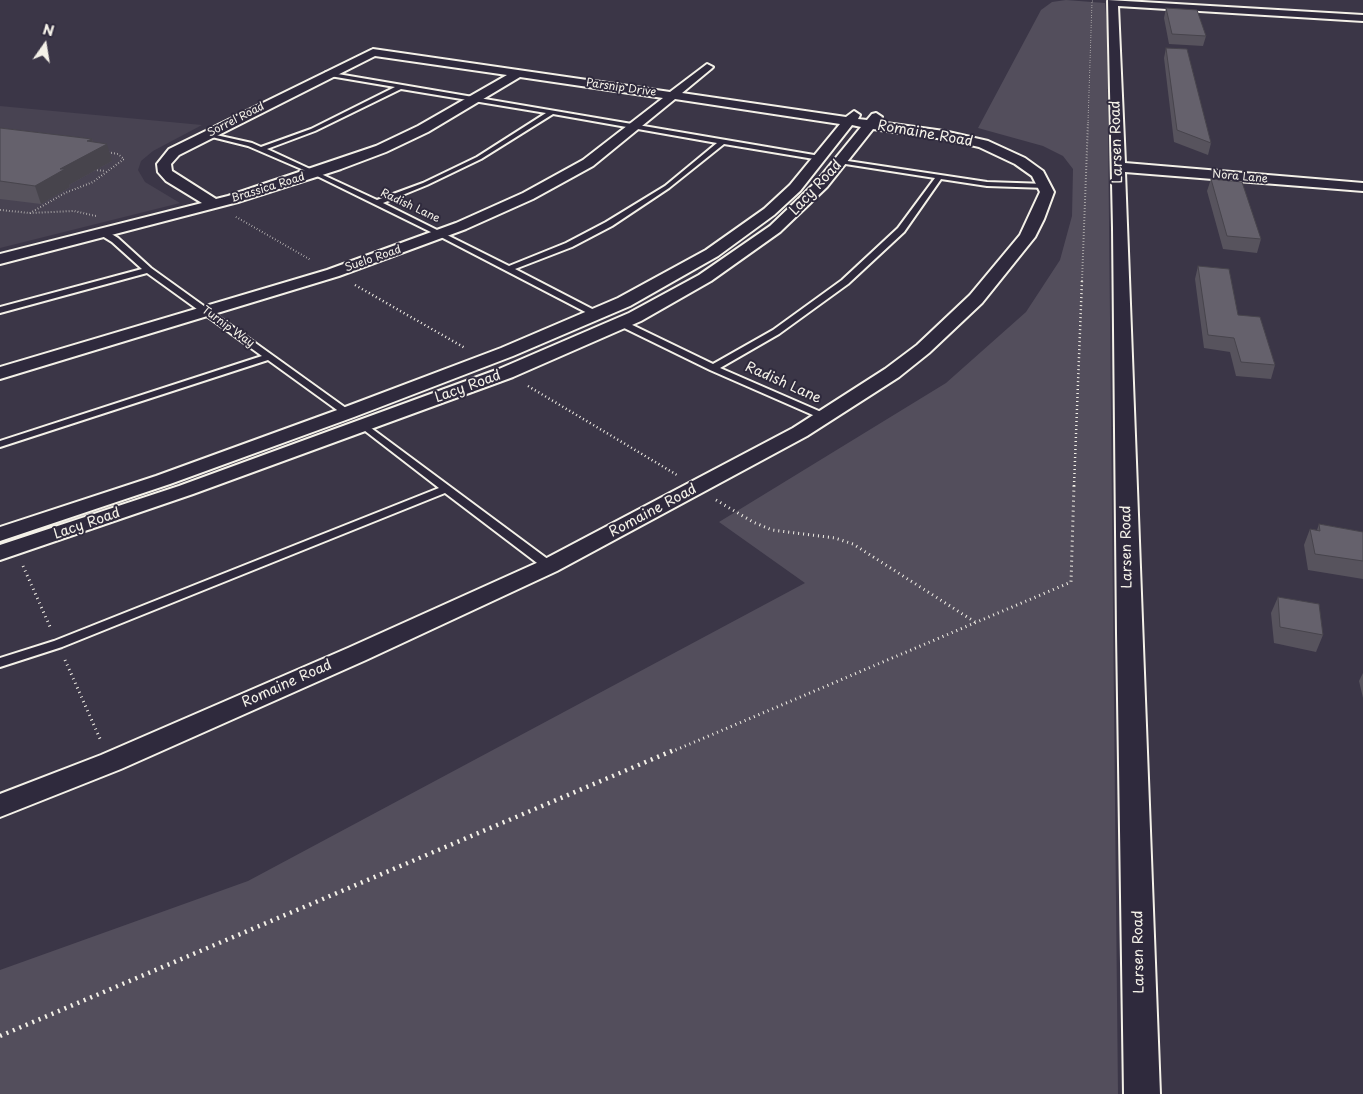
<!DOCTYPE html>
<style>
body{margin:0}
#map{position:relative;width:1363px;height:1094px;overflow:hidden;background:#3b3647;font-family:"Playpen Sans",sans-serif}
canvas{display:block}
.north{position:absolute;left:20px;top:20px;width:50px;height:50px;-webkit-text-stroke:4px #2f2a3d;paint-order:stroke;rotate:13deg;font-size:14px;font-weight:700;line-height:20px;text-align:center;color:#f4f1e8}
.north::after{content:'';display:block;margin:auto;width:18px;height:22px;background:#f4f1e8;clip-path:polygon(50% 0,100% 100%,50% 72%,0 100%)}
</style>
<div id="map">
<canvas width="1363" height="1094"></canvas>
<div class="north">N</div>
</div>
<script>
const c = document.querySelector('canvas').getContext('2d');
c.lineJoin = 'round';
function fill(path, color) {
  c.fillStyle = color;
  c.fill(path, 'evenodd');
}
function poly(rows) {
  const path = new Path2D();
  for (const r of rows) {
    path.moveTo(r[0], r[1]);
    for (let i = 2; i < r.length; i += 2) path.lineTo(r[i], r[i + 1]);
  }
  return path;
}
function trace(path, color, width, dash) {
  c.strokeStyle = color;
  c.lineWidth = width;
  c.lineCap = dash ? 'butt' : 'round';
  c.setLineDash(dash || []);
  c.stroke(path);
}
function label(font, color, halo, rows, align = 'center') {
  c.font = font + ' "Playpen Sans",sans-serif';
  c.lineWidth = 4;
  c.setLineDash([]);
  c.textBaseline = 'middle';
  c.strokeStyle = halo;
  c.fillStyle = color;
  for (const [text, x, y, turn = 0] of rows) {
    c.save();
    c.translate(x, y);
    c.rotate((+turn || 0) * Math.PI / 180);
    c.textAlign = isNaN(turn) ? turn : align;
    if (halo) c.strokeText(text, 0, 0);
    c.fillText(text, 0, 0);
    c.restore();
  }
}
fill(poly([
 [0,106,202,125,153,151,141,161,138,170,145,182,180,203,0,248]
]), '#484352');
fill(poly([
 [1066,0,1105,3,1107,26,1118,1094,0,1094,0,970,248,881,805,583,719,522,946,383,1026,312,1060,260,1072,216,1073,169,1063,156,1043,146,978,128,1041,10,1052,2]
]), '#534e5c');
const service = poly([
 [326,72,820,156,823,158,820,160,724,144,669,188,612,226,572,247,515,269,598,312,598,316,595,317,439,236,313,174,248,146,204,135,207,133,252,143,261,147,311,129,395,87,324,75,326,72],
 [401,89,546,113,477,157,423,183,377,200,267,149,315,131,401,89],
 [553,114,717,143,665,186,606,222,566,243,509,266,383,203,427,185,481,159,553,114],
 [841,160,987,182,1046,184,1050,186,1046,188,987,186,941,179,904,232,848,284,779,334,720,368,828,415,830,417,828,419,822,419,710,370,618,325,618,321,624,321,713,364,773,330,842,280,898,228,935,178,839,163,839,161,841,160],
 [99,230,105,230,118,238,151,268,350,411,352,413,350,415,344,415,268,360,0,447,0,441,262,356,147,273,0,313,0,307,142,269,112,242,99,234,99,230],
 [363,422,553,563,555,566,553,569,545,569,445,493,62,647,0,667,0,658,54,641,439,488,360,427,358,425,363,422]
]);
const minor = poly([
 [1108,0,1363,15,1363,21,1118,6,1125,163,1363,183,1363,191,1125,172,1160,1094,1124,1094,1117,633,1113,228,1108,0],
 [373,49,670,92,707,64,713,67,711,69,682,93,846,117,854,111,860,115,858,119,867,120,872,114,876,113,882,117,879,122,944,131,988,141,1025,158,1043,171,1054,192,1044,219,1035,237,982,303,929,353,899,377,807,436,557,571,366,660,121,769,0,817,0,794,101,755,348,648,541,561,793,428,885,369,917,345,970,295,1020,235,1040,192,1032,176,1015,164,979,147,944,139,873,129,827,187,780,232,711,281,641,321,513,377,193,494,0,560,0,545,179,486,499,369,629,313,699,275,770,226,817,181,861,127,852,125,800,191,774,215,718,256,630,306,513,356,354,417,170,484,0,541,0,527,156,476,340,409,501,348,618,298,706,250,764,209,790,185,840,124,675,99,593,166,533,199,466,229,339,276,0,379,0,367,327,270,456,223,523,193,583,160,663,98,520,77,428,132,386,152,341,169,238,202,0,264,0,254,202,203,166,181,158,172,157,164,169,149,373,49],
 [375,56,507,75,418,126,376,146,228,196,216,199,172,171,171,164,179,155,375,56]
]);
trace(service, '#f4f1e8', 4);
trace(minor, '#f4f1e8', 4);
trace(poly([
 [1088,123,1092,1,1094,1]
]), '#f4f1e8', 1, [0.5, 2]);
trace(poly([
 [94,170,106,171],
 [0,210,30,213,74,211,96,216],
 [30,213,65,193,93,182,124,159,118,154,107,152],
 [236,217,311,260],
 [1082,281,1088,122]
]), '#f4f1e8', 2, [0.5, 2.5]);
trace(poly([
 [355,285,465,348],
 [528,386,677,475],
 [1074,486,1082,280]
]), '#f4f1e8', 2.5, [1, 3]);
trace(poly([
 [716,500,753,522,772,530,835,538,853,544,975,622],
 [23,566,51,629],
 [65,660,101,741],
 [671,752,1071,582,1074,485]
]), '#f4f1e8', 3, [1, 4]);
trace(poly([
 [0,1036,674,750]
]), '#f4f1e8', 4.5, [2, 5]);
fill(service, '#2f2a3d');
fill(minor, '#2f2a3d');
fill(poly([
 [1166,8,1206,36,1203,46,1169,44,1164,18],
 [1166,48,1211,143,1208,155,1174,142,1164,58],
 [0,128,92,139,93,142,112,161,69,185,70,187,41,204,0,199],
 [1211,179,1261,239,1257,253,1223,249,1207,191],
 [1198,266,1238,315,1275,365,1271,379,1236,376,1230,352,1204,348,1195,279],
 [1319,524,1363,532,1363,579,1308,570,1304,545,1310,529,1317,530],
 [1278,597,1323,635,1316,652,1274,643,1271,613],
 [1363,673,1363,698,1359,681]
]), '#57535d');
fill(poly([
 [92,139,95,150,107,144,112,161,69,185,70,187,41,204,35,186,60,169,87,141]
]), '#47444c');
const building = poly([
 [1166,8,1197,10,1206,36,1172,34,1166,8],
 [1166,48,1187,49,1211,143,1177,130,1166,48],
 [0,128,92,139,87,141,107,144,60,169,65,169,35,186,0,181,0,128],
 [1211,179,1242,182,1261,239,1227,236,1211,179],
 [1198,266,1229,269,1238,315,1260,317,1275,365,1241,362,1234,338,1208,335,1198,266],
 [1319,524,1363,532,1363,561,1315,554,1310,529,1320,531,1319,524],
 [1278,597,1319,604,1323,635,1280,627,1278,597]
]);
fill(building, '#65616c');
trace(building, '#47444c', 1);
label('11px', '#f4f1e8', '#2f2a3d', [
 ["Parsnip Drive",621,88,8],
 ["Sorrel Road",236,120,-27],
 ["Nora Lane",1240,177,5],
 ["Brassica Road",268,188,-17],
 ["Radish Lane",410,206,25],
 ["Suelo Road",373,259,-19],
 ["Turnip Way",228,327,36]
]);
label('14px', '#f4f1e8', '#2f2a3d', [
 ["Romaine Road",925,134,10],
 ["Larsen Road",1117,142,-92],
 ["Lacy Road",816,188,-47],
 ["Radish Lane",783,383,24],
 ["Lacy Road",468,387,-20],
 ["Romaine Road",653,511,-28],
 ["Lacy Road",87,524,-19],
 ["Larsen Road",1127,547,-91],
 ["Romaine Road",287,684,-24],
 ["Larsen Road",1139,952,-91]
]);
</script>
